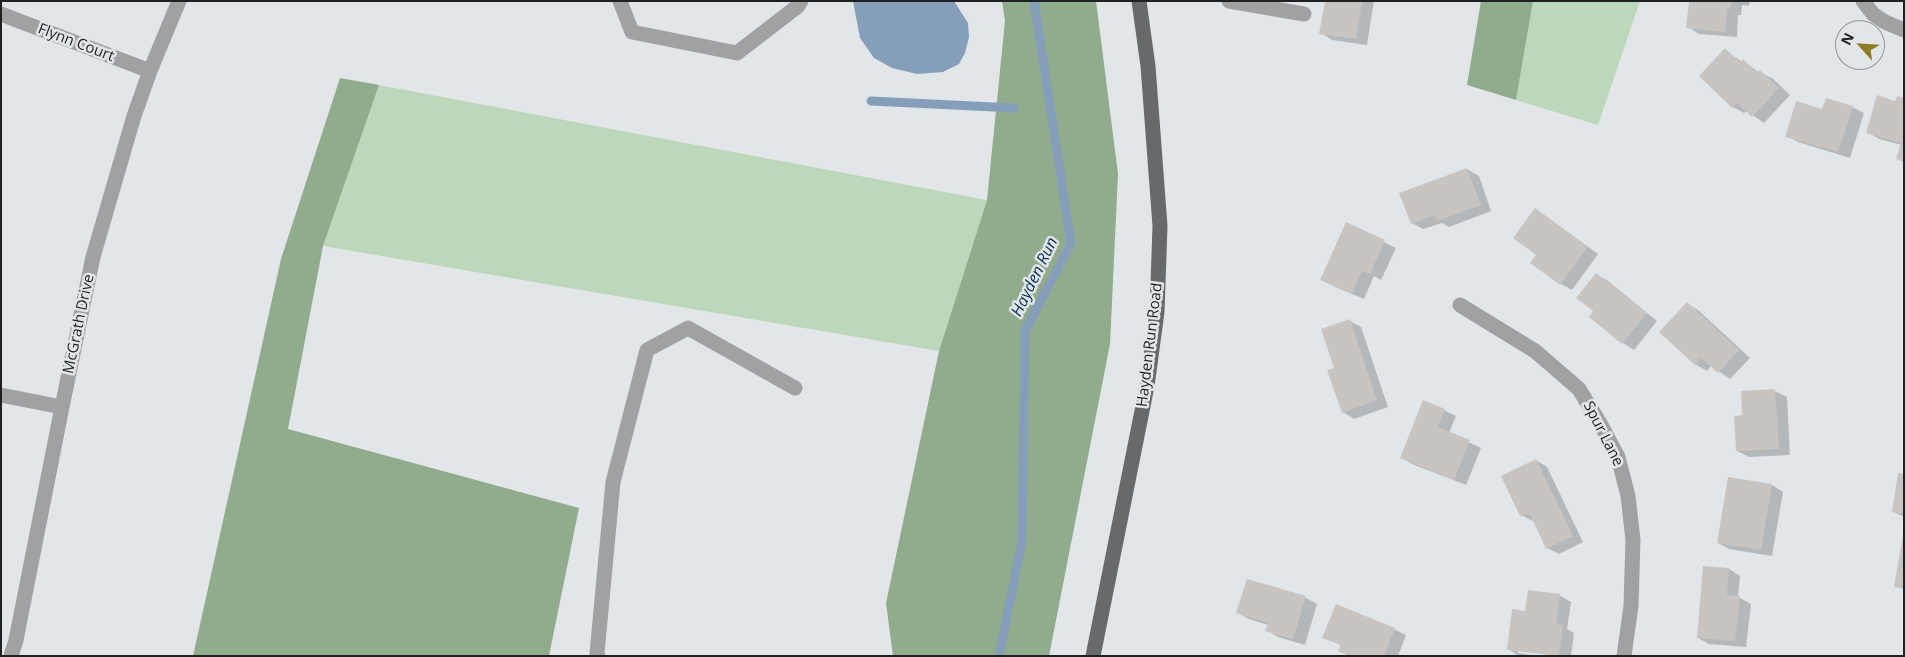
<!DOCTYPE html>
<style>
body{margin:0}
#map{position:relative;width:1905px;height:657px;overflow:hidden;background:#e3e6e9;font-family:"Open Sans",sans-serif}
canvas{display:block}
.frame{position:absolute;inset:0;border:2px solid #1f2021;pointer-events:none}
.north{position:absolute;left:1835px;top:20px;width:50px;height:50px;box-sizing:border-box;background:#e3e6e9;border:1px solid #959799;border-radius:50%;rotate:296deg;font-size:14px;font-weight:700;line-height:20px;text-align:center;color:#1f2021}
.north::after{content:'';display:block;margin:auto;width:18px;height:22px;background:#8e7c22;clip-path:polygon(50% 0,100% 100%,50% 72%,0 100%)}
</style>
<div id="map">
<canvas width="1905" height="657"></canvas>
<div class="frame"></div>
<div class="north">N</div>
</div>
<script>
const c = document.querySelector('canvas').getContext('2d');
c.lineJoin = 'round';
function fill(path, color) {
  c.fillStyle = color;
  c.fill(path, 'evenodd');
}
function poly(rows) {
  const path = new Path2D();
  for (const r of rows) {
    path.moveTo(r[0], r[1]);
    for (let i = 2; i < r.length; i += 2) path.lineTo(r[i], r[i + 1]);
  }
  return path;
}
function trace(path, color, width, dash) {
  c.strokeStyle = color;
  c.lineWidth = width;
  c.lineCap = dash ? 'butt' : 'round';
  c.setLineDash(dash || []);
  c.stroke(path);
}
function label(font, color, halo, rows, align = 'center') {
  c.font = font + ' "Open Sans",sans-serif';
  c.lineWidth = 5;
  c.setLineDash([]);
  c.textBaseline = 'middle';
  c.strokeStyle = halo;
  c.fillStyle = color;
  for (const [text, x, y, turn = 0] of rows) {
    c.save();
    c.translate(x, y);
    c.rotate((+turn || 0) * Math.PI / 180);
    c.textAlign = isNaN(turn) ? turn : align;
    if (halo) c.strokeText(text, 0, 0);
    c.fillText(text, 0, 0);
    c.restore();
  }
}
fill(poly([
 [1533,1,1640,1,1598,125,1516,100],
 [379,85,987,200,939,351,323,246]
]), '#bcd7b9');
fill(poly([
 [1002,1,1096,1,1118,174,1110,344,1049,656,893,656,886,603,939,351,987,200,1005,21],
 [1481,1,1533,1,1516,100,1467,85],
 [340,78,379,85,323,246,288,429,579,508,549,656,193,656,281,259]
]), '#91ab8d');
fill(poly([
 [853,1,954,1,968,23,969,37,965,53,959,64,943,72,917,74,892,68,874,58,860,38]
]), '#859fbb');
fill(poly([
 [1326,1,1374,1,1367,45,1332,40,1321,33],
 [1690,1,1750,1,1749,6,1742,5,1741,15,1738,15,1737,37,1699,34,1688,27],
 [1725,50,1742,62,1743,61,1760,73,1772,78,1790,95,1764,123,1747,111,1744,113,1733,107,1701,76],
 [1904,100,1904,162,1898,159,1902,145,1879,139,1868,132],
 [1852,107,1864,113,1850,158,1798,142,1787,136,1823,110],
 [1467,169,1479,176,1491,211,1449,227,1442,223,1423,229,1412,223],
 [1547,217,1598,254,1572,290,1561,284,1537,255],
 [1347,224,1396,248,1381,280,1374,276,1364,299,1333,286],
 [1596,274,1608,281,1657,321,1634,350,1623,343,1590,317,1595,311],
 [1687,304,1698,310,1750,358,1730,379,1711,366,1707,371,1695,364],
 [1350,321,1361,327,1388,407,1354,419,1343,412,1335,368],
 [1775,391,1787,397,1790,455,1749,457,1737,451,1744,417,1742,392],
 [1424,401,1456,416,1449,433,1481,448,1466,485,1412,464,1401,457],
 [1536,460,1547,467,1583,542,1559,554,1547,548,1535,522,1521,515],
 [1904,475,1904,517,1894,512],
 [1772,485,1783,492,1772,556,1729,549,1718,543],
 [1704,567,1729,569,1740,576,1738,597,1751,604,1746,647,1709,644,1698,638],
 [1247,580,1306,598,1317,604,1305,645,1278,637,1267,630,1268,625,1249,619,1238,613],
 [1559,595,1571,602,1567,629,1574,633,1571,656,1557,656,1518,650,1518,653,1539,656,1519,656,1508,649,1526,612],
 [1394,629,1406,635,1398,656,1349,656,1340,651,1342,646,1324,637]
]), '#0003');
trace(poly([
 [871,101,1014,108],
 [999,656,1022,541,1025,331,1071,243,1034,1]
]), '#859fbb', 9);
fill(poly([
 [1325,1,1362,1,1356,39,1319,34],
 [1689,1,1731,1,1730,9,1727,9,1725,32,1686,28],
 [1725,48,1740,63,1743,59,1757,73,1760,70,1779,88,1752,117,1737,103,1732,108,1699,76],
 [1877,95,1895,101,1897,96,1904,98,1904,162,1896,159,1901,143,1866,133],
 [1826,98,1853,106,1838,152,1785,137,1796,101,1822,109],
 [1467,168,1481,205,1437,221,1435,215,1411,224,1399,193],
 [1535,208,1588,247,1560,285,1530,263,1536,255,1513,238],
 [1346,222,1385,240,1370,274,1362,271,1352,294,1320,280],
 [1596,273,1647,313,1622,344,1589,317,1593,311,1576,298],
 [1687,302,1739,350,1718,373,1701,358,1695,365,1659,332],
 [1350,319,1377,400,1342,413,1327,370,1334,368,1321,329],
 [1775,389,1779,449,1736,451,1734,416,1742,415,1741,391],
 [1423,400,1445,409,1438,427,1470,440,1454,480,1400,458],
 [1536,459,1573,536,1546,549,1530,514,1520,516,1501,476],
 [1898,473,1904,474,1904,514,1892,512],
 [1728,477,1772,484,1761,550,1717,543],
 [1903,535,1904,536,1904,589,1894,587],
 [1703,566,1729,568,1727,595,1740,596,1735,641,1697,638],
 [1247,579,1306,596,1293,639,1265,631,1268,623,1236,613],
 [1528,590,1560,594,1556,624,1563,625,1559,656,1507,650,1512,609,1525,611],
 [1336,604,1395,628,1384,656,1350,656,1338,651,1341,645,1322,638]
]), '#c7c4c2');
trace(poly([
 [620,1,632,32,737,53,798,6,801,1],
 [1229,1,1304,14],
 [1863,1,1873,14,1885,22,1904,30],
 [1,14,150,71],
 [1460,305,1535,351,1579,389,1601,425,1618,457,1628,496,1633,540,1631,606,1624,656],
 [1,395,62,407],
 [11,656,16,640,62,407,93,257,134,116,150,71,179,1],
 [598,656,597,653,613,482,647,350,688,328,795,388]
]), '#a1a1a3', 15);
trace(poly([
 [1093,656,1147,386,1157,312,1160,226,1148,66,1139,1]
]), '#68696b', 15);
label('15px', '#1f2021', '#e3e6e9', [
 ["Flynn Court",76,43,21],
 ["McGrath Drive",79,324,-78],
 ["Hayden Run Road",1150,345,-83],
 ["Spur Lane",1603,434,63]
]);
label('italic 16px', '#083258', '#e3e6e9', [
 ["Hayden Run",1035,277,-64]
]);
</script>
